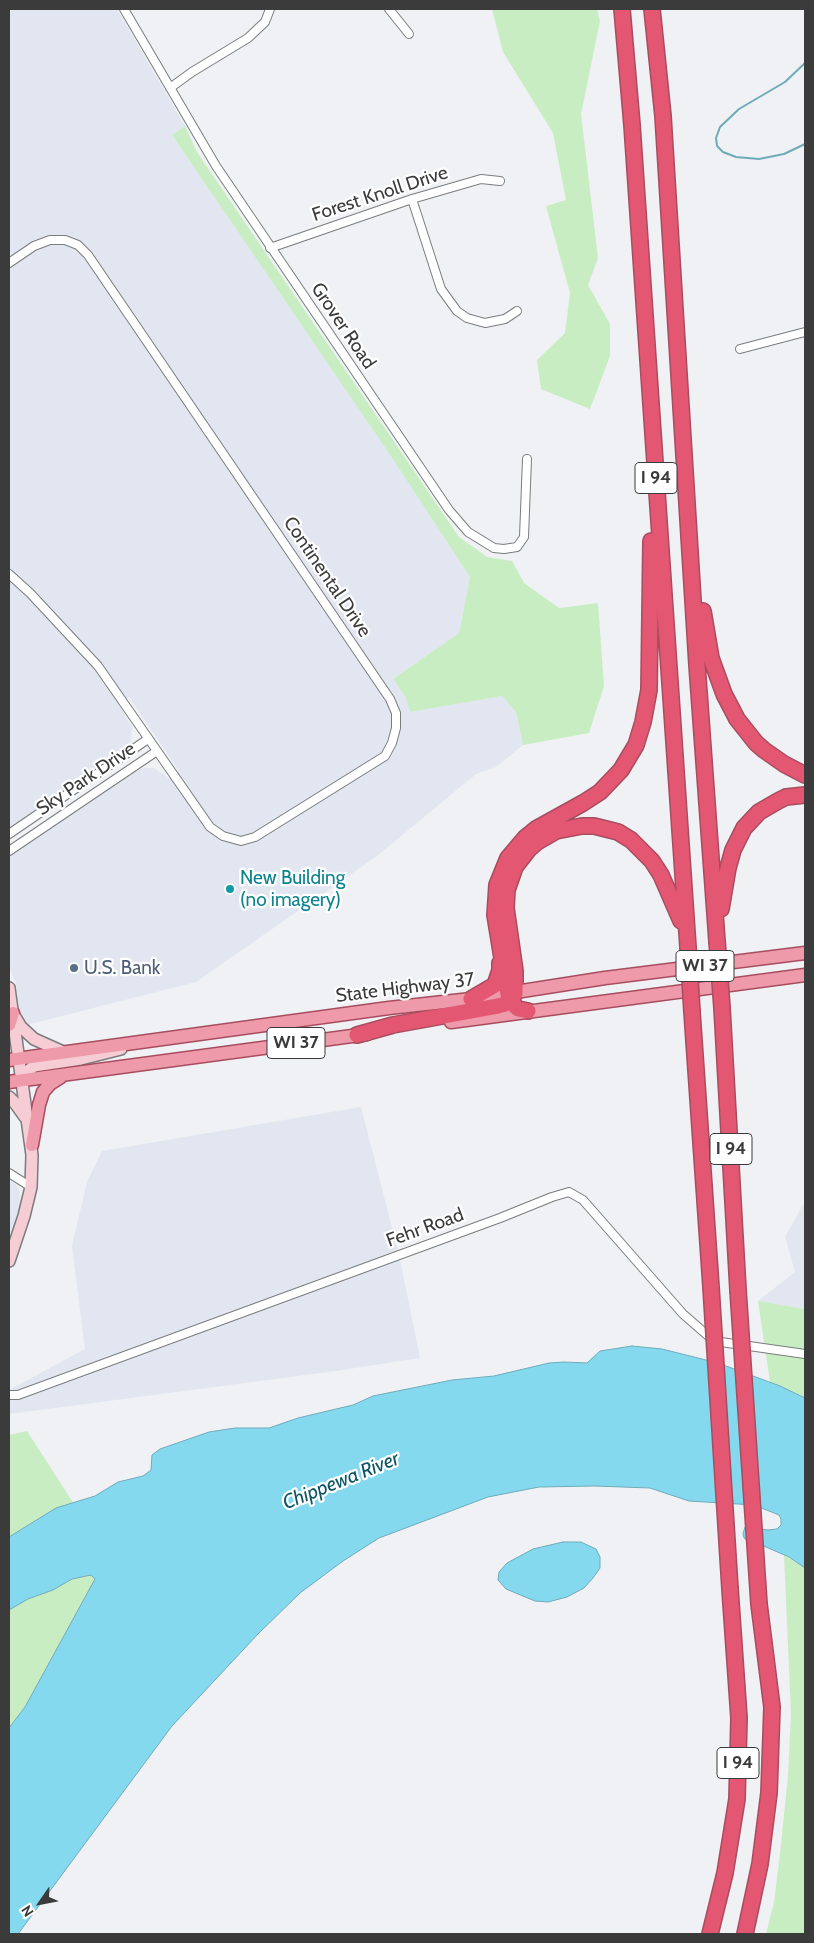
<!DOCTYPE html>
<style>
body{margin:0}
#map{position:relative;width:814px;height:1943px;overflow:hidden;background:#eff1f4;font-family:Cabin,sans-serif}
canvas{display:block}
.frame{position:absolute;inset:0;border:10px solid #3b3b3c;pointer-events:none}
.north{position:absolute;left:15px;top:1878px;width:50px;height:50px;-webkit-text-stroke:4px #fff;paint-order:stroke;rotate:237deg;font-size:14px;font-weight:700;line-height:20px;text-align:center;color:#3b3b3c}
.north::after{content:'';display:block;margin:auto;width:18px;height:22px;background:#3b3b3c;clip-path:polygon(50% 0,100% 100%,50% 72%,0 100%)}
</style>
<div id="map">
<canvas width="814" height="1943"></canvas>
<div class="frame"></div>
<div class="north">N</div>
</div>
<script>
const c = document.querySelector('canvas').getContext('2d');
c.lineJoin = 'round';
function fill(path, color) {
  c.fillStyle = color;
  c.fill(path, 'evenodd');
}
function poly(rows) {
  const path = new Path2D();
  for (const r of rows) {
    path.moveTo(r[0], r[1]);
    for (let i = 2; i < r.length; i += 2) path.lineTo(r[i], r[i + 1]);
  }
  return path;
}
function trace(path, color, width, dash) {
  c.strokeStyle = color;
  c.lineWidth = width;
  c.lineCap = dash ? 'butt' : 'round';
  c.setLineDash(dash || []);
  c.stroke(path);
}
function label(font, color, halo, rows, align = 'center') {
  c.font = font + ' Cabin,sans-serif';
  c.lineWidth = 4.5;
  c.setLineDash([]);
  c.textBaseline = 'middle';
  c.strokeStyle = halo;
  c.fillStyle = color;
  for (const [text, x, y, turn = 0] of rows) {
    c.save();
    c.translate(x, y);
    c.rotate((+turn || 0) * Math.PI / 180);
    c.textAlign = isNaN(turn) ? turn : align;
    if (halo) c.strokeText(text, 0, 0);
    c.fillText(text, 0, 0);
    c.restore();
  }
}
fill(poly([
 [13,9,117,9,185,126,172,135,390,455,470,577,459,633,393,679,406,698,410,712,502,696,516,712,523,745,496,767,476,774,377,856,196,982,22,1026,16,983,9,967,9,856,131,774,143,768,154,768,169,778,179,771,129,697,119,705,132,727,131,743,128,749,9,829,9,12],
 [361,1107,399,1255,420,1358,336,1371,9,1414,9,1390,85,1349,72,1246,87,1182,102,1151],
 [9,1180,16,1185,20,1192,20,1211,9,1250],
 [805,1201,805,1309,758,1301,795,1272,785,1237]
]), '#e1e6f0');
fill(poly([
 [492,9,597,9,600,21,581,114,598,258,588,285,610,324,610,356,590,409,541,389,537,360,565,333,570,293,546,206,566,200,553,133,503,52],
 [185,126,197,152,459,537,487,557,512,561,524,583,559,608,598,603,604,686,589,733,523,745,516,712,502,696,410,712,406,698,393,679,459,633,470,577,390,455,172,135],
 [758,1301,805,1309,805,1398,770,1382],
 [27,1431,74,1504,56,1508,9,1537,9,1435],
 [784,1555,805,1568,805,1934,766,1934,774,1902,780,1854,788,1776,791,1714],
 [91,1575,95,1579,25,1707,9,1728,9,1610,28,1599,53,1590,72,1579]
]), '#c9edc3');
const water = poly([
 [632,1346,662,1349,718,1363,780,1386,805,1398,805,1568,789,1557,766,1547,752,1544,744,1538,743,1534,745,1527,768,1530,777,1529,781,1525,781,1519,779,1515,754,1505,689,1501,650,1488,595,1486,539,1487,488,1497,379,1538,343,1561,300,1593,258,1634,172,1726,18,1934,9,1934,9,1728,25,1707,95,1579,91,1575,72,1579,53,1590,28,1599,9,1610,9,1537,56,1508,95,1496,118,1482,143,1476,151,1470,152,1455,160,1449,209,1432,235,1428,269,1428,298,1418,353,1405,373,1396,452,1380,494,1376,549,1363,564,1362,587,1363,600,1351,632,1346],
 [563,1542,581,1542,596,1549,600,1557,600,1568,593,1578,584,1588,567,1597,548,1602,535,1601,506,1589,498,1580,499,1572,507,1563,533,1549,563,1542]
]);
fill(water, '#85d9ef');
trace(water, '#6faab9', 1);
trace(poly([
 [805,63,785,82,739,109,720,127,716,138,717,146,723,152,736,157,759,159,784,154,805,144]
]), '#6faab9', 2);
const street = poly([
 [124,9,216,166,449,510,468,532,494,548,504,549,517,547,524,537,527,459],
 [389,9,409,34],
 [170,88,192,72,248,38,265,22,270,9],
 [412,199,441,289,457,311,467,318,485,323,505,319,517,311],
 [270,248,412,199,481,179,500,181],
 [9,263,34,246,50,240,65,240,78,245,88,255,390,699,396,713,396,728,392,743,385,756,255,837,241,841,223,836,210,827,98,666,30,593,9,574],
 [740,349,805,332],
 [9,834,148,739],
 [9,851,157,751],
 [9,1173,31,1187],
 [9,1395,18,1395,500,1218,552,1197,569,1192,583,1200,683,1314,714,1341,805,1354]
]);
const secondary = poly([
 [9,988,32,1155,31,1187,24,1216,9,1261],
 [15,1017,21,1027,34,1039,63,1052],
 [21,1081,28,1071,34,1066,81,1059,121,1049],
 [9,1097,15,1103,25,1117]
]);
const primary = poly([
 [451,1022,805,975],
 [9,1025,13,1013],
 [9,1060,389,1008,471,999,605,978,805,953],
 [9,1082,367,1034],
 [32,1145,39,1105,43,1092,50,1084,61,1077]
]);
const highway = poly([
 [622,9,632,125,688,947],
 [652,9,663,116,697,665,717,941],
 [703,611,711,658,724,694,737,719,756,743,764,750,784,764,805,775],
 [721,909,728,868,733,850,744,828,759,812,778,801,786,797,805,795],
 [471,999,495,985,500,970,500,963],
 [722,1008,738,1290],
 [528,1011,518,1009,513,1004,508,994,495,915,497,885,508,858,525,838,536,829,583,803,600,792,621,770,636,745,643,722,649,690,651,541],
 [692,1012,711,1287],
 [357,1035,393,1025,498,1006,505,1004,511,1000,515,993,515,971,506,908,507,890,515,867,529,849,537,842,556,831,582,826,594,826,618,832,631,840,652,861,661,875,681,921],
 [710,1934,725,1873,737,1799,739,1718,730,1589],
 [745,1934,760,1864,769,1793,772,1707,759,1604]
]);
trace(street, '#7a7c7e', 10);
trace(secondary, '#7a7c7e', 14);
trace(primary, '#a84d5f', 15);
trace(highway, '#a84d5f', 18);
trace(street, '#fff', 8);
trace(secondary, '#f7cdd5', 11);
trace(primary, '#ee9aaa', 12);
trace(highway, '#e35772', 15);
const highwayBridge = poly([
 [717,941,722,1008],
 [688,947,692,1012],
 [711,1287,730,1589],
 [738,1290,759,1604]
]);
trace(highwayBridge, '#a84d5f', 18, []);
trace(highwayBridge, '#e35772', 15);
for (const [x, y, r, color] of [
 [230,889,5,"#0f9aa8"],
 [74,968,5,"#5c6f8a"]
]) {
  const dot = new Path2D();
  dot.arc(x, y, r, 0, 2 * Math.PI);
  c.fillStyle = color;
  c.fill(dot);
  trace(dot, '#fff', 2);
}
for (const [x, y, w] of [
 [656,478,42],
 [705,966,58],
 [296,1043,58],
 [731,1149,42],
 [738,1763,42]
]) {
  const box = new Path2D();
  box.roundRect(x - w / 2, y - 15.5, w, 31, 4);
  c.fillStyle = '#fff';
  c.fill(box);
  trace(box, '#3b3b3c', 1);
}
label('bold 18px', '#3b3b3c', null, [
 ["I 94",656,478],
 ["WI 37",705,966],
 ["WI 37",296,1043],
 ["I 94",731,1149],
 ["I 94",738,1763]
]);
label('19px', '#3b3b3c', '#fff', [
 ["Forest Knoll Drive",380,194,-18],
 ["Grover Road",343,326,56],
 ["Continental Drive",327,577,56],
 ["Sky Park Drive",86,779,-34],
 ["State Highway 37",405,988,-7],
 ["Fehr Road",425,1228,-20]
]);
label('19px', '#0d838f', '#fff', [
 ["New Building",240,878],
 ["(no imagery)",240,900]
], 'left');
label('19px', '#4e5e75', '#fff', [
 ["U.S. Bank",84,968]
], 'left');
label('italic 20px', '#0c5665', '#fff', [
 ["Chippewa River",341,1481,-22]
]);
</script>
